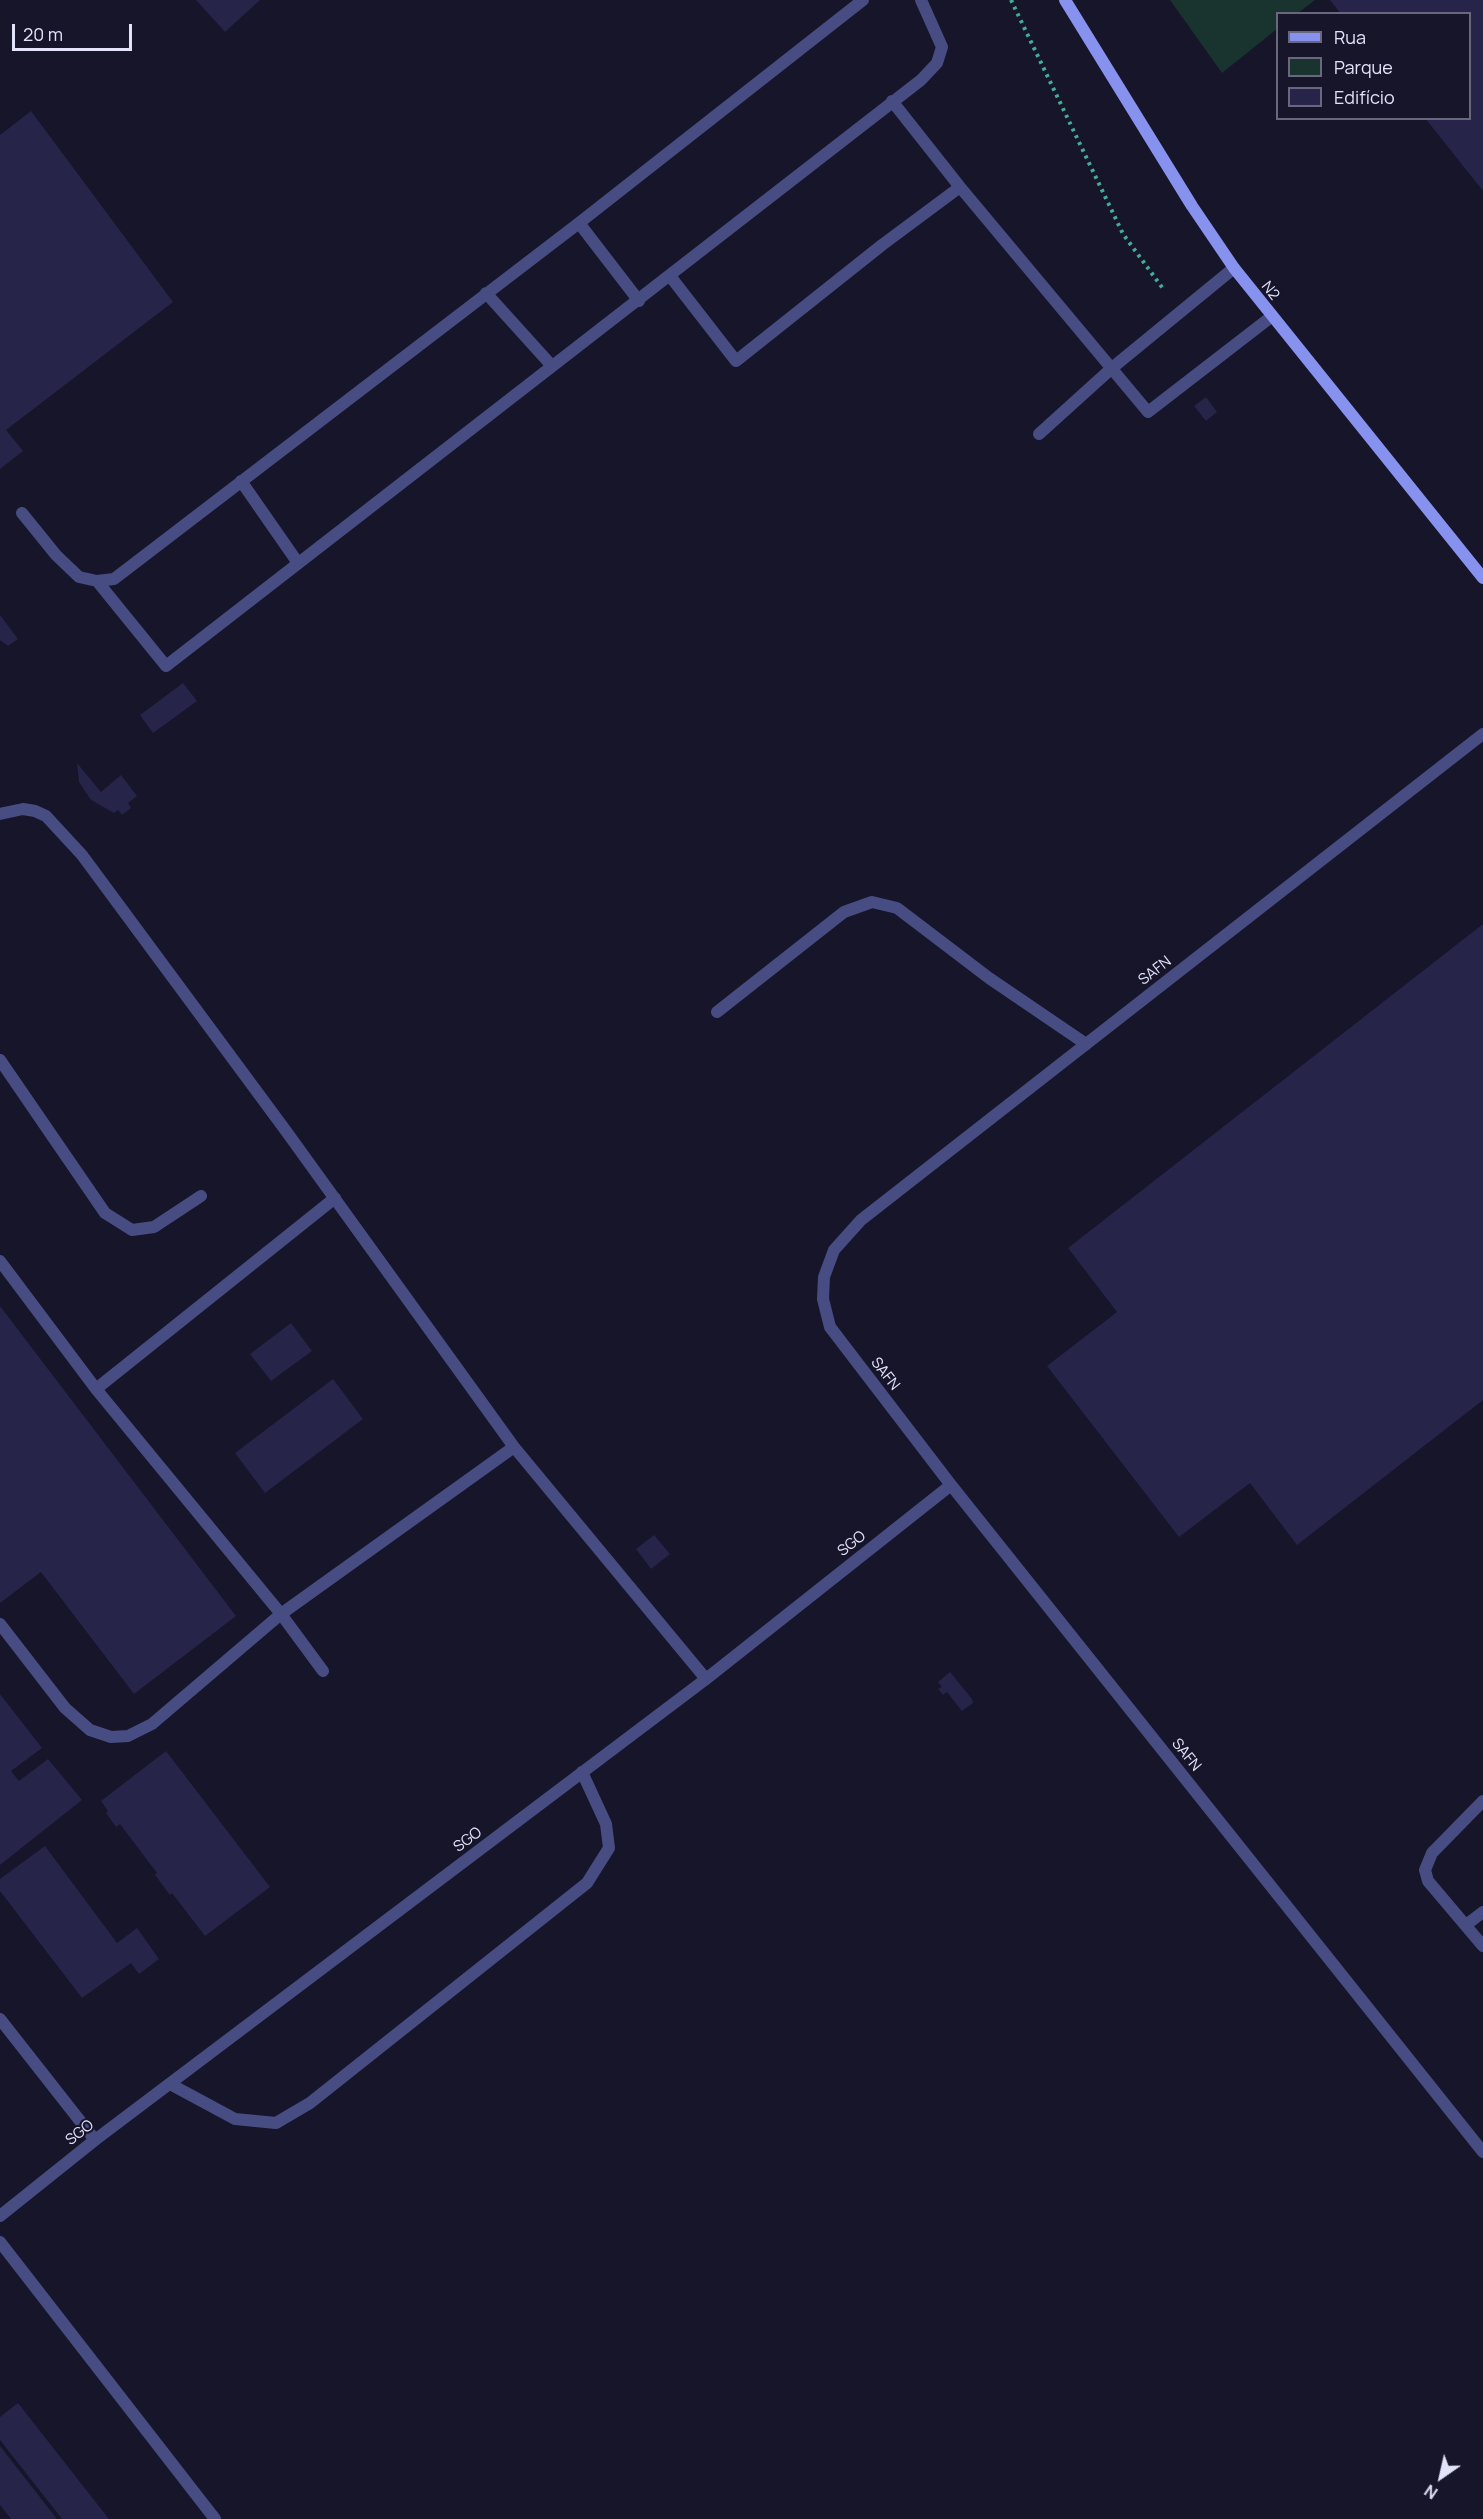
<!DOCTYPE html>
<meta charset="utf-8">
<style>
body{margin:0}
#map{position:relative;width:1483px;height:2519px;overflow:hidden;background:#16152a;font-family:Manrope,sans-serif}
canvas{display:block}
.legend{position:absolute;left:1276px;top:12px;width:195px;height:108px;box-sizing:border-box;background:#16152a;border:2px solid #68677e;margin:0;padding:8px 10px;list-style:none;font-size:18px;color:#e2e2fb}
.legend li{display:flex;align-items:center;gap:12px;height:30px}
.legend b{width:30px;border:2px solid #68677e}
.north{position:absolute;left:1411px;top:2447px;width:60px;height:60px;-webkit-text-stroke:4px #16152a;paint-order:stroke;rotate:214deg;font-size:16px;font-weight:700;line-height:24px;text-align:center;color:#e2e2fb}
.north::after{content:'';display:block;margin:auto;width:21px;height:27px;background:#e2e2fb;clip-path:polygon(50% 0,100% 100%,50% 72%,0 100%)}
.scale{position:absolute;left:12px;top:24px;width:120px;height:27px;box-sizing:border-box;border:3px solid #e2e2fb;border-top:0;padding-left:8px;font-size:18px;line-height:21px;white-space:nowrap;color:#e2e2fb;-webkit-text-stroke:4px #16152a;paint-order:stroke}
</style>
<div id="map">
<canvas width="1483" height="2519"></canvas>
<ul class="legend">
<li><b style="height:8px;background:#8692ee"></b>Rua</li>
<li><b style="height:16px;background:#19332e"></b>Parque</li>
<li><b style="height:16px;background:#262448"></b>Edifício</li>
</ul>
<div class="north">N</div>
<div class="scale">20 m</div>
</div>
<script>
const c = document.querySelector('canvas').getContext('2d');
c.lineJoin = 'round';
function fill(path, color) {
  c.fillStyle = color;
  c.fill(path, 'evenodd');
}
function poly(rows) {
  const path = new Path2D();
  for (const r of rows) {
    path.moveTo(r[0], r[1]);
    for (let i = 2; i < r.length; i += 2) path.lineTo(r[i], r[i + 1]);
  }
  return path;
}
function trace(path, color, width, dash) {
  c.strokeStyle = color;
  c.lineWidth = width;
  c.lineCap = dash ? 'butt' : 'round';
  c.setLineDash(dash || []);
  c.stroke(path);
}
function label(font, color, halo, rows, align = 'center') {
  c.font = font + ' Manrope,sans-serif';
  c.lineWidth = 4.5;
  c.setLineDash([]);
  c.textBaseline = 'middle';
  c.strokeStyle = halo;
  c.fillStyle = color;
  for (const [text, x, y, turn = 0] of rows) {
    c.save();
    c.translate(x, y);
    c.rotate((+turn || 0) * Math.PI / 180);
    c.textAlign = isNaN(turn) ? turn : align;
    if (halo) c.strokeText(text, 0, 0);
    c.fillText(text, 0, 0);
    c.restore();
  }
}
fill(poly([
 [1170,0,1315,0,1298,13,1278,14,1277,29,1222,73]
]), '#19332e');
fill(poly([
 [196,0,260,0,225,32],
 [1330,0,1483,0,1483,191,1425,118,1470,118,1470,14,1341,14],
 [31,111,173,302,6,430,23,451,0,469,0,135],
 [1206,397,1217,412,1206,421,1194,406],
 [0,615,18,639,8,646,0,640],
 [183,683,197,701,153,733,140,715],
 [77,763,101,792,121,775,137,796,128,803,131,808,122,815,118,810,114,813,91,800,79,782],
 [1483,924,1483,1400,1297,1545,1250,1483,1179,1537,1047,1366,1117,1312,1068,1248],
 [0,1306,236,1616,134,1694,41,1572,0,1603],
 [291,1323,312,1351,271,1381,250,1354],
 [333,1379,363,1419,265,1493,235,1453],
 [654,1535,670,1554,651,1569,636,1549],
 [950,1672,972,1699,973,1703,962,1711,947,1692,943,1695,938,1689,942,1687,938,1682],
 [0,1694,42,1748,11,1771,19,1781,48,1759,82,1800,0,1865],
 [166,1751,270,1887,205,1936,172,1893,170,1895,155,1875,157,1873,120,1824,116,1827,106,1813,108,1811,101,1801],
 [45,1846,117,1943,137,1928,159,1959,139,1974,131,1963,82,1998,0,1891,0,1879],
 [18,2403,109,2519,62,2519,0,2440,0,2417],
 [0,2446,57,2519,11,2519,0,2505]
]), '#262448');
trace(poly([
 [1011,0,1123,234,1164,290]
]), '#42ae98', 4, [3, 4.5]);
trace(poly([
 [892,101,960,187,1148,412,1271,317],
 [579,223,639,301],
 [670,276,736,361,882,245,960,187],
 [486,293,552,366],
 [1039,434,1112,368,1234,268],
 [241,481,298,563],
 [22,513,56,555,79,577,97,581,114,579,579,223,863,0],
 [97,581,166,666,921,80,937,63,942,47,921,0],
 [0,814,23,809,35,811,46,816,82,855,286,1131,514,1447,706,1679],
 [717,1012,844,912,872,902,897,908,989,978,1086,1044],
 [0,1060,105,1213,132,1230,154,1227,201,1196],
 [0,1261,96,1389,281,1614,323,1671],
 [96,1389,335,1198],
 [0,1624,65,1708,90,1730,111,1737,128,1736,152,1724,281,1614,514,1447],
 [1483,1801,1432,1853,1425,1870,1428,1881,1483,1946],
 [1466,1925,1483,1912],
 [0,2019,95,2140],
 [170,2084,235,2119,276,2123,310,2103,587,1883,609,1848,606,1824,582,1772]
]), '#474d82', 12);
trace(poly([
 [1483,734,861,1220,834,1250,824,1277,823,1299,830,1327,951,1485,1483,2152],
 [0,2216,95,2140,706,1679,951,1485],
 [0,2242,215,2519]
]), '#474d82', 12);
trace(poly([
 [1065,0,1192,206,1234,268,1483,578]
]), '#8692ee', 12);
label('15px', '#e2e2fb', '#16152a', [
 ["N2",1270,291,52],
 ["SAFN",1155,971,-38],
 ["SAFN",885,1374,52],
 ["SGO",852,1544,-38],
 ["SAFN",1186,1755,51],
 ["SGO",468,1840,-37],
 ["SGO",80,2133,-38]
]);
</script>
